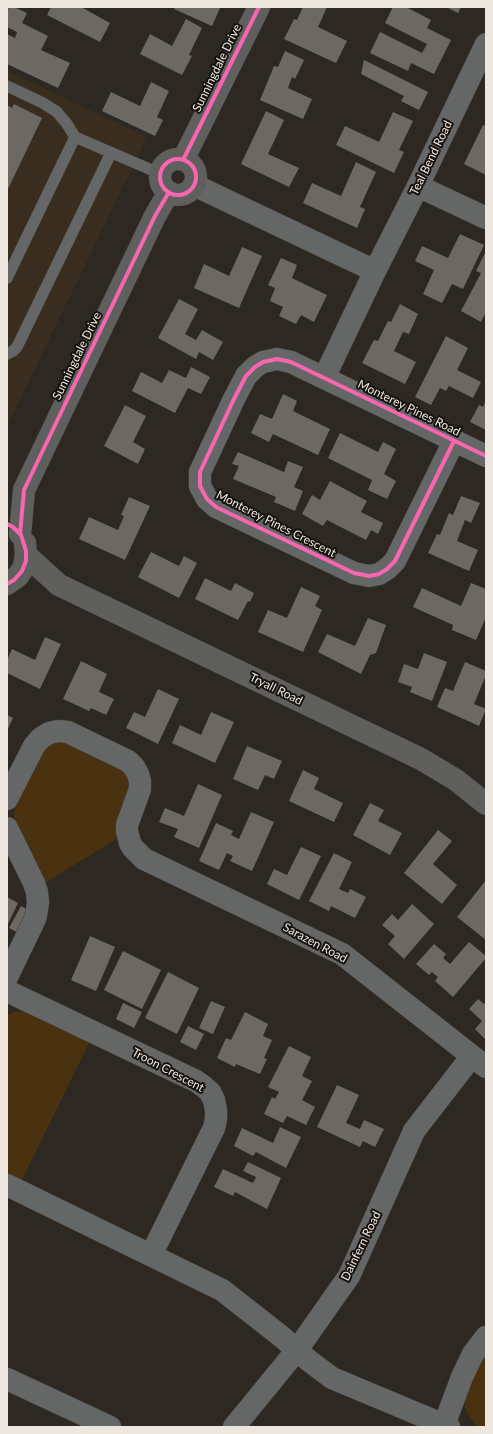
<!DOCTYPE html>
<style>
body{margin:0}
#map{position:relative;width:493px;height:1434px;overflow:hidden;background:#2d2822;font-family:Lato,sans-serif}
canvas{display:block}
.frame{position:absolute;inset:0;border:8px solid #ede7e0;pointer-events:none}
</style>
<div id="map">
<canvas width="493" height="1434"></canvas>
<div class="frame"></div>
</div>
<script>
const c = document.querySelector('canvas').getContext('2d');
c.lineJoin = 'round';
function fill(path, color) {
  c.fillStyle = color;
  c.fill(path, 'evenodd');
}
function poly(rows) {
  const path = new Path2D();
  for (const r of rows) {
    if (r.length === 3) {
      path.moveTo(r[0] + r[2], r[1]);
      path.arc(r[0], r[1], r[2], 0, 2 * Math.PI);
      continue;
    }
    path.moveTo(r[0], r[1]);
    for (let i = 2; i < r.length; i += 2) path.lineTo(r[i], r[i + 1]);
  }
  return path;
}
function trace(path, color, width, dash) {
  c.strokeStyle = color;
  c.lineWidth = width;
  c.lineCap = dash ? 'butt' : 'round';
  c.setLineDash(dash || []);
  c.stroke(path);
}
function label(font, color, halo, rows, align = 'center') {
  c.font = font + ' Lato,sans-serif';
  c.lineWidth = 4;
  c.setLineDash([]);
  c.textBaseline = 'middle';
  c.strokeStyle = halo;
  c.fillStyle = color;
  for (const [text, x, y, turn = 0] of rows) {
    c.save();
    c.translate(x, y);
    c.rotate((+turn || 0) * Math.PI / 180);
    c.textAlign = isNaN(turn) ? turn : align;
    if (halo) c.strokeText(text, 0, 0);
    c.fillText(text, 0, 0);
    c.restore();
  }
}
fill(poly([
 [7,71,147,137,7,427]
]), '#392d1f');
fill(poly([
 [65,741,120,767,129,779,130,786,118,838,45,883,16,826,14,819,15,805,46,746,53,742],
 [24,1011,90,1041,21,1182,7,1175,7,1015,15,1012],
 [486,1352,486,1427,478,1427,469,1416,465,1407,465,1397,470,1381]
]), '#4a3110');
fill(poly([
 [9,7,14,7,27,13,22,23,48,36,41,50,70,63,58,88,7,64,7,34,15,38,17,32,7,27,7,12],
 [51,7,81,7,110,23,100,42,47,15],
 [175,7,217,7,220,8,212,26,174,9],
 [303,7,327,7,318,27,347,41,336,63,284,39,294,19,297,20],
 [393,7,406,7,431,20,427,28,451,40,434,74,411,63,408,71,370,53,380,32,422,53,427,44,385,23],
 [446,7,461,7,458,13],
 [186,19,202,28,189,55,192,56,182,75,140,54,150,34,172,46],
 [285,51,304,60,295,79,292,77,288,88,312,99,303,119,260,100,274,66,278,67],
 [364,60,428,92,419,110,401,101,404,96,361,74],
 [151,82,169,91,157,117,163,120,155,136,102,111,111,92,140,106],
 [14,104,42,118,7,191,7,105,12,108],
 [266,111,284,120,268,154,299,168,289,187,241,164],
 [393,112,413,121,399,150,404,152,394,173,336,145,345,126,379,142],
 [483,125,486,126,486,175,464,164],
 [356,162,376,172,360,207,365,209,357,228,303,203,312,183,341,196],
 [460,234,484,245,463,289,452,284,442,303,423,294,434,270,415,261,422,246,448,258],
 [242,247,262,256,239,308,194,288,204,264,229,276],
 [485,253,486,254,486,312,481,322,461,311,481,273,476,271],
 [281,258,297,265,292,278,327,295,314,322,301,315,296,324,279,316,283,307,270,301,275,288,268,285],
 [179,299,198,309,185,334,196,340,202,330,223,342,213,360,199,352,196,359,158,338],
 [400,304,418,314,409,334,403,332,394,351,416,362,405,384,362,363,374,340,378,341,388,321,391,322],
 [446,336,468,348,457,370,481,382,473,398,449,386,446,391,440,388,431,405,415,397],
 [191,367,210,377,201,394,188,388,175,413,132,391,141,372,162,383,169,370,186,378],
 [283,394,297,401,293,411,330,429,318,455,273,434,269,442,251,433,260,414,272,419],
 [486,400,486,430,470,422,479,405,483,407],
 [125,405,146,416,133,442,145,449,138,464,104,446],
 [340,433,378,452,383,442,396,449,384,474,396,481,387,499,368,490,372,480,328,458],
 [238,452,284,472,288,461,303,467,294,487,303,491,295,511,274,502,276,497,233,479,239,466,232,464],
 [330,481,367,501,361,512,383,523,378,534,371,530,366,540,327,520,323,526,302,514,312,495,320,500],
 [461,496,480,503,471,523,465,520,457,541,478,550,469,571,428,553,437,534,440,535,449,513,453,515],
 [129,497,150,506,125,560,79,539,89,517,118,530,124,516,121,515],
 [151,552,179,566,184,556,197,563,179,598,138,577],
 [205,578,231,591,235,583,254,593,250,602,248,601,238,620,195,599],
 [471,583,486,589,486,617,476,640,452,630,453,625,413,607,422,588,461,606],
 [301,587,320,596,315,606,322,610,303,652,258,632,268,610,287,618],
 [368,618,386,625,376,653,370,655,361,674,318,652,327,634,355,646],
 [45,637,61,644,40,689,7,673,7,660,12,649,35,660],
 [424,653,447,662,432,701,410,692,412,687,398,682,404,664,418,669],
 [81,661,107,674,99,692,114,699,106,715,91,708,89,711,63,699],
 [465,662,486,671,486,675,474,704,486,709,479,726,437,707,445,688,453,691],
 [158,689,179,699,158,744,126,728,134,712,145,717],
 [211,712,234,722,215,763,172,743,180,725,201,735],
 [7,715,13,718,7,731],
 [247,746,282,761,274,779,265,775,258,790,233,779],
 [303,770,319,778,314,789,343,803,334,822,289,801],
 [198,784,222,795,199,848,174,837,178,829,159,822,165,808,184,816],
 [370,803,384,810,378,821,402,833,390,855,353,835],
 [251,812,274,822,252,871,230,861,233,856,227,853,219,870,199,861,216,823,233,831,231,835,239,839],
 [438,830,452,841,433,864,457,885,442,904,404,873],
 [301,847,321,856,299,900,267,884,274,869,287,875],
 [334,853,352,862,339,889,348,893,350,889,366,897,355,918,331,906,329,911,309,901],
 [486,880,486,940,457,917],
 [7,897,18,903,7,926],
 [412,904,434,924,404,959,388,944,395,936,382,925,392,914,398,920],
 [21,906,34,913,23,935,9,928],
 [90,936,115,947,96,991,71,980],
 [469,942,486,956,486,958,453,997,435,981,438,977,432,972,429,975,416,964,434,944,446,954,443,958,450,964],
 [123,951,161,970,142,1009,104,990],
 [168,972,199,988,177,1034,145,1018],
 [478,999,484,1004,486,1003,485,1039,475,1029,482,1021,469,1009],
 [211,1001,225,1007,213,1034,199,1028],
 [123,1003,142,1012,134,1028,116,1019],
 [245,1012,268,1024,263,1036,272,1040,264,1058,267,1059,260,1074,236,1064,235,1067,217,1058,226,1038,231,1040],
 [188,1026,204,1034,196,1050,180,1042],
 [289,1046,311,1057,302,1076,312,1081,302,1100,315,1107,306,1125,287,1116,283,1123,264,1114,272,1097,275,1099,279,1092,268,1087],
 [337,1085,359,1095,346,1123,360,1129,364,1120,384,1129,375,1147,363,1141,360,1147,317,1127],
 [280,1127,301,1137,286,1168,256,1152,253,1156,234,1146,242,1128,273,1143],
 [248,1162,281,1178,267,1209,235,1192,233,1196,214,1187,223,1169,253,1183,256,1177,243,1171]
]), '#6c6863');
const lane = poly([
 [7,86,43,103,57,112,67,124,75,137,161,174],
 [7,278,75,137],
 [7,354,13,351,17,347,111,153]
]);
const street = poly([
 [194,185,375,271],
 [418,186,486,218],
 [324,378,375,271,418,186,486,44],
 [454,441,395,561,387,569,379,574,369,576,354,573,216,507,207,499,200,486,200,472,234,399,246,376,255,367,263,362,277,359,291,362,486,456],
 [7,799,34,746,41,738,49,733,58,731,68,732,128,761,134,767,138,774,140,781,140,789,127,825,127,831,130,843,133,848,144,859,342,954,486,1067],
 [7,828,34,883,37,892,38,902,37,910,35,919,7,977],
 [7,991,196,1081,203,1086,210,1092,214,1100,216,1110,216,1119,214,1128,151,1255],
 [7,1185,222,1290,282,1337,308,1360,332,1378,449,1427],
 [7,1379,110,1427],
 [444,1425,462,1377,473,1354,486,1337],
 [234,1427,297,1350,349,1276,414,1131,472,1056]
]);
const secondary = poly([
 [178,177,18],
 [183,160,259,7],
 [20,534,24,490,155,216,169,192],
 [26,555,59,585,421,759,456,780,486,804],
 [7,584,18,576,24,567,26,555,25,543]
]);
trace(lane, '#47433d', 12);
trace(street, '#47433d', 23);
trace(secondary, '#47433d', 23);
trace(lane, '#656767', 11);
trace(street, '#656767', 22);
trace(secondary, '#5f5f5e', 22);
trace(poly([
 [178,177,18],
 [183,160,259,7],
 [454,441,395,561,387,569,379,574,369,576,354,573,216,507,207,499,200,486,200,472,234,399,246,376,255,367,263,362,277,359,291,362,486,456],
 [7,524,13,527,21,535,26,551,26,561,22,571,14,580,7,584],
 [20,534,24,490,155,216,169,192]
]), '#f766af', 4);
label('12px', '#ede7e0', '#16120d', [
 ["Sunningdale Drive",217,68,-64],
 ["Teal Bend Road",431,158,-64],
 ["Sunningdale Drive",77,356,-64],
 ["Monterey Pines Road",409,408,26],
 ["Monterey Pines Crescent",276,524,27],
 ["Tryall Road",276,689,26],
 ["Sarazen Road",315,943,28],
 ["Troon Crescent",168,1070,28],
 ["Dainfern Road",361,1246,-64]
]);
</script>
